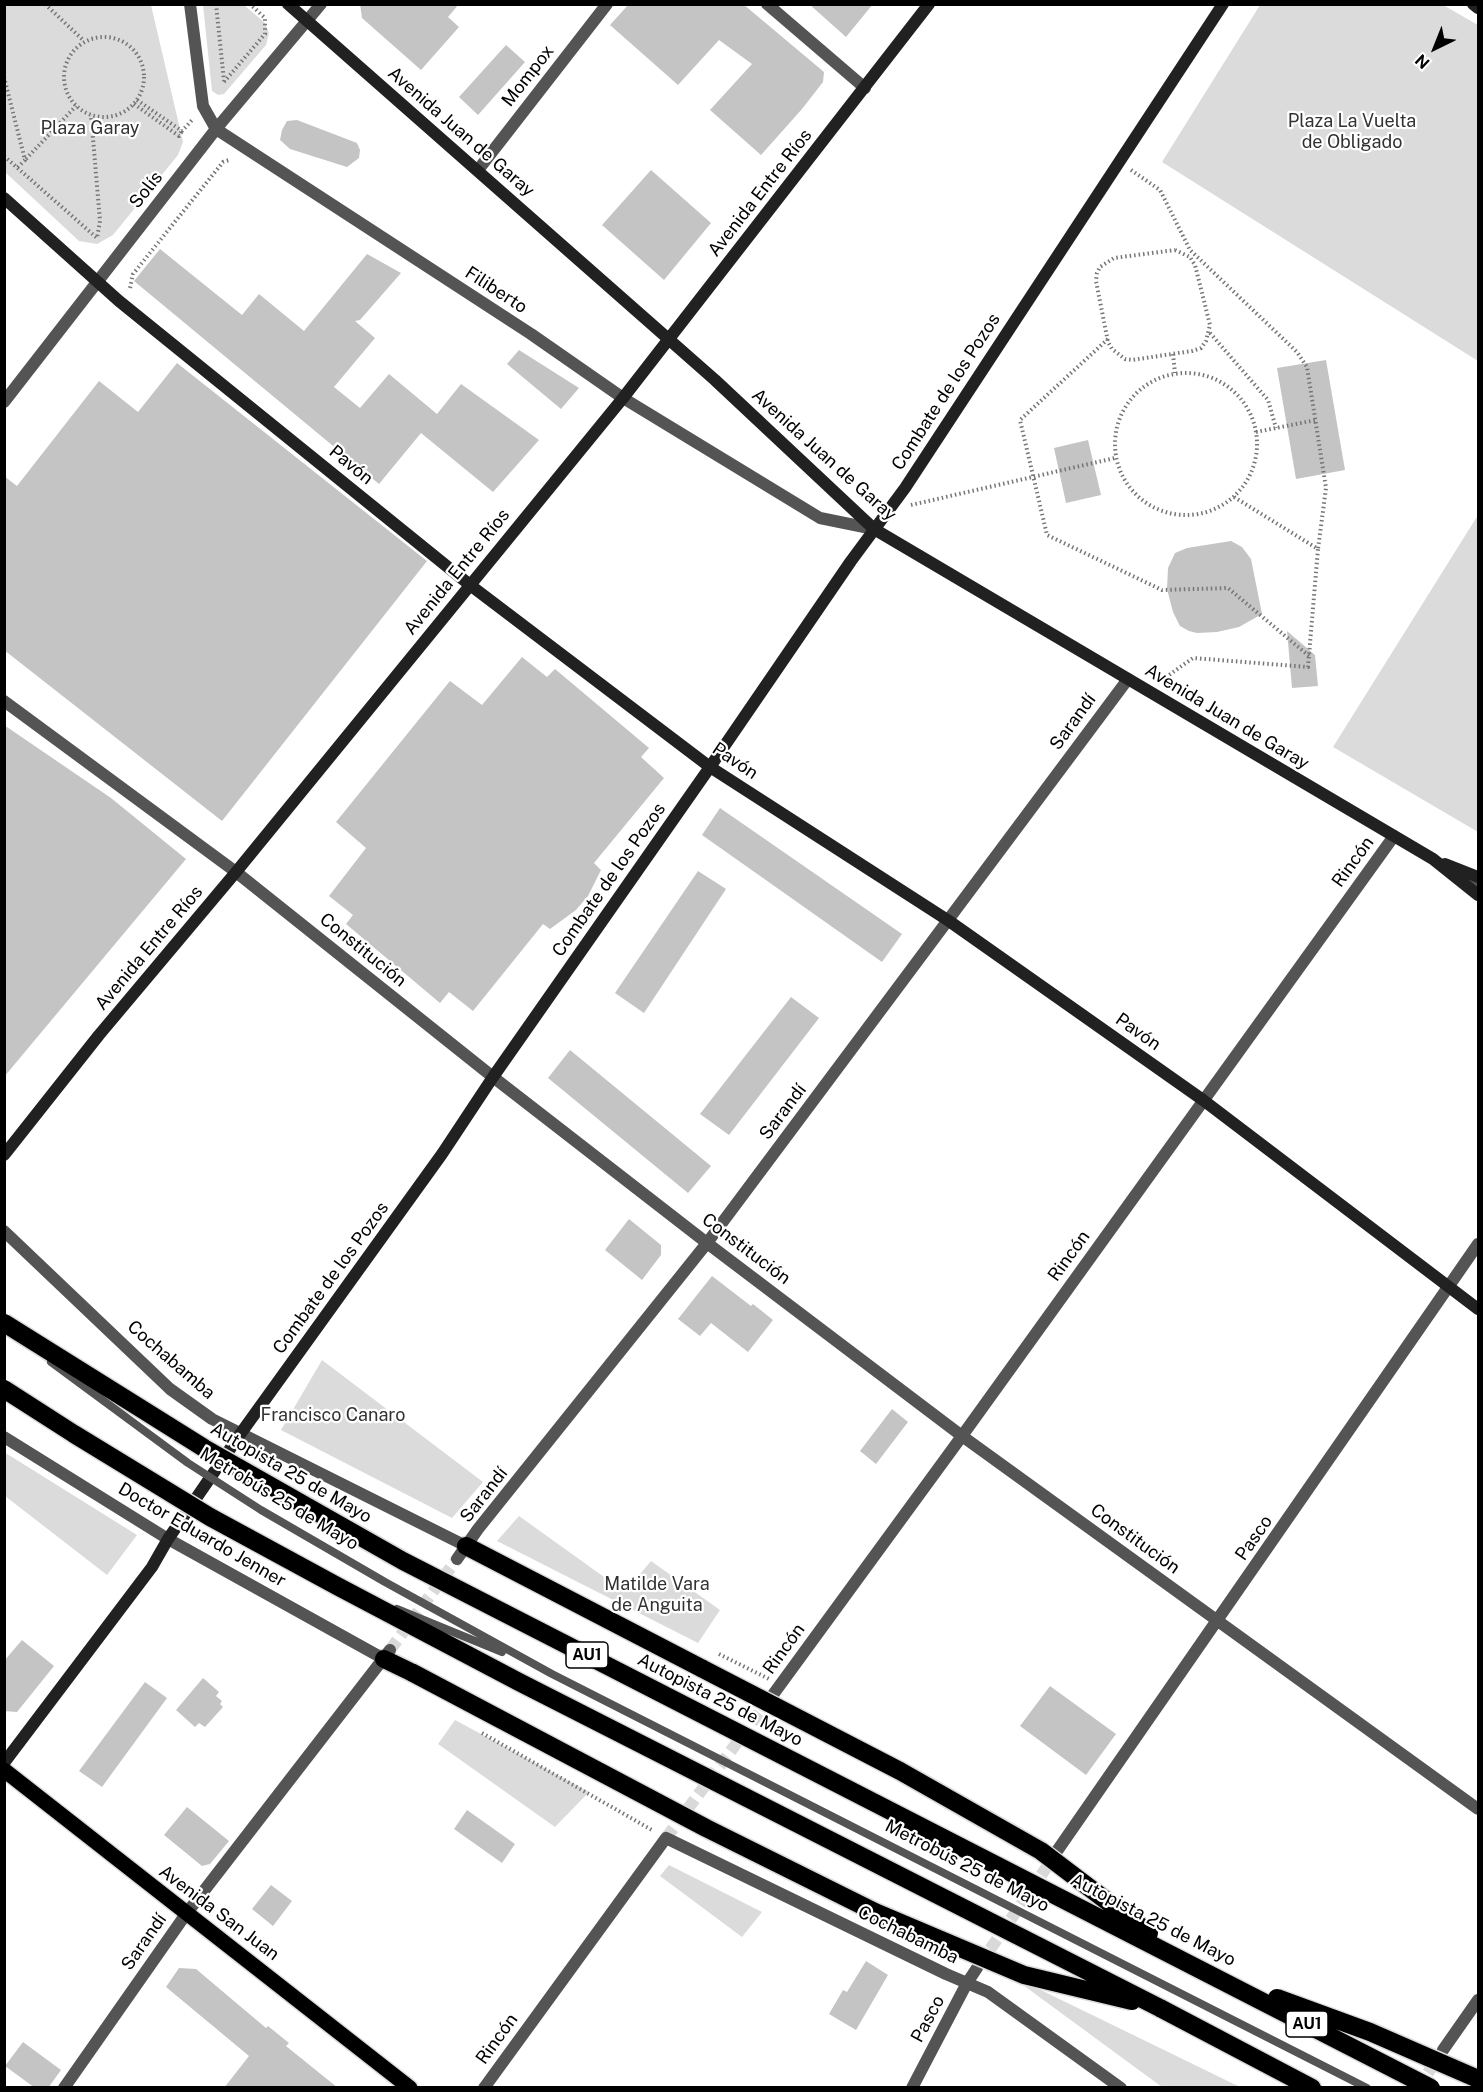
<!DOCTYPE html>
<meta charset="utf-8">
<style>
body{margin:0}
#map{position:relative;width:1483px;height:2092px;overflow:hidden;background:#fff;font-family:"Public Sans",sans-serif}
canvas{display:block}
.frame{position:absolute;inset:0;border:6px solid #000;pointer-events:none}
.north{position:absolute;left:1405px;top:18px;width:60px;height:60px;-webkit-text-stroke:4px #fff;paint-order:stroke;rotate:223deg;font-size:16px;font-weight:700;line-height:24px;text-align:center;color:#000}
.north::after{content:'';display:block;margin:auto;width:21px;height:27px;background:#000;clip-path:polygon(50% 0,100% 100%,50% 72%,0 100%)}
</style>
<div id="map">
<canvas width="1483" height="2092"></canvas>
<div class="frame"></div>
<div class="north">N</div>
</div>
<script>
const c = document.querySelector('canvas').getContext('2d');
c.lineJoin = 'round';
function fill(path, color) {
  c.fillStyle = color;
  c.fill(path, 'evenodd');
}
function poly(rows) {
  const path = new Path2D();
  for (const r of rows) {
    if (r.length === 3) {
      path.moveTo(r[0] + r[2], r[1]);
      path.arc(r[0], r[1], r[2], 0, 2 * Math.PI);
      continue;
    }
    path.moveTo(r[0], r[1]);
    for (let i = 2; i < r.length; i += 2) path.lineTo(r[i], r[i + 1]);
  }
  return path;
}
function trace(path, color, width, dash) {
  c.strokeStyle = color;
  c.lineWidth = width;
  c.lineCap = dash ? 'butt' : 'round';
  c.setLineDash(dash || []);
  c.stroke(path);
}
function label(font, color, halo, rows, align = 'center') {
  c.font = font + ' "Public Sans",sans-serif';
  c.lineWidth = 4.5;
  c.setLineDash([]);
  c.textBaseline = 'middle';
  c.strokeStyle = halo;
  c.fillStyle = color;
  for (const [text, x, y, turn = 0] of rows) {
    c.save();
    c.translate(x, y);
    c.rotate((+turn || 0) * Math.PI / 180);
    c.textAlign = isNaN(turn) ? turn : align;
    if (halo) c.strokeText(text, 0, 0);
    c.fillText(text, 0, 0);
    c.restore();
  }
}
fill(poly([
 [4,5,151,5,183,142,178,155,113,235,97,244,79,241,5,172],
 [203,5,244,5,265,23,269,33,266,45,224,94,218,95,212,91],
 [1260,5,1443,5,1478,25,1478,361,1162,162],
 [1478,515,1478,832,1333,747],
 [322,1360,483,1482,452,1518,281,1430],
 [4,1452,137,1535,107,1575,5,1496],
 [519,1516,625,1592,651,1561,720,1610,698,1643,497,1541],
 [455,1720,589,1792,555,1827,438,1744],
 [669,1865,762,1912,742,1937,660,1876],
 [1008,1974,1240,2087,1162,2087]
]), '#dbdbdb');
fill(poly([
 [360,4,459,4,448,17,459,27,421,70,362,18],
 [629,4,743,4,824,72,823,82,802,109,761,155,710,110,752,64,719,40,678,85,610,25],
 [809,4,873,4,846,37],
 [506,45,525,62,478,115,459,97],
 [297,120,357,143,360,150,359,158,347,167,290,149,280,140,282,130,287,121],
 [651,170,711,223,664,280,602,225],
 [160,249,242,315,259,294,304,331,367,254,401,273,360,320,355,321,375,338,334,387,360,408,389,374,437,414,461,384,539,440,493,492,421,433,379,484,134,281],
 [519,350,579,388,561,409,507,364],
 [1326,360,1345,470,1296,479,1277,368],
 [177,363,427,561,222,821,4,650,4,476,17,486,99,381,138,412],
 [1088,440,1101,495,1066,503,1054,448],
 [1231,541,1242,547,1251,559,1262,614,1239,627,1217,632,1197,633,1189,631,1180,626,1173,612,1167,589,1168,568,1175,553,1187,548],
 [1287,631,1315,655,1318,686,1292,688],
 [522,657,547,677,555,669,649,748,641,757,664,778,594,863,601,870,588,896,576,910,550,929,543,924,473,1011,449,992,440,1003,346,924,353,915,329,896,366,848,336,822,450,681,482,705],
 [4,725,111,798,186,859,4,1077],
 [720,808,902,934,882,962,702,835],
 [698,871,726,889,644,1013,615,993],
 [791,997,819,1018,729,1135,700,1114],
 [570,1050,711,1166,688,1193,548,1078],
 [629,1219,661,1245,661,1255,642,1280,605,1250],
 [712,1276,751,1306,753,1304,773,1320,748,1352,711,1323,700,1336,678,1319],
 [892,1409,908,1422,876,1464,860,1451],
 [22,1640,54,1666,17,1712,4,1711,4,1661],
 [203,1678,219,1692,216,1696,222,1701,220,1704,223,1707,205,1727,199,1723,195,1727,176,1710],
 [145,1682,167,1698,102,1787,79,1771],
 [1050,1686,1116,1734,1086,1775,1020,1726],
 [187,1807,229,1841,210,1864,202,1866,164,1835],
 [467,1810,515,1844,502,1863,454,1829],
 [271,1885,292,1901,273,1926,252,1909],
 [866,1961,888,1975,856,2030,829,2014,843,1990,847,1992],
 [179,1968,196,1969,266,2028,268,2026,289,2043,286,2046,338,2088,224,2088,249,2056,166,1987],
 [23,2042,61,2070,48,2088,35,2088,5,2066]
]), '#c4c4c4');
trace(poly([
 [390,1650,457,1559],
 [666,1838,771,1697],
 [980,1964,1055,1855],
 [1418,2088,1439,2056]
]), '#d9d9d9', 12, [12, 6]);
const primary = poly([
 [4,1770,410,2088]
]);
const highway = poly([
 [466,1546,703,1669],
 [384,1659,413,1673],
 [1160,2008,1312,2088]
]);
trace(primary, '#dbdbdb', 18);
trace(highway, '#dbdbdb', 21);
trace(poly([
 [45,4,84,41],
 [216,4,224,81],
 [104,77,40],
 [4,77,25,160,17,168],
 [224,82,265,34,265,18,250,4],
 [137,100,182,131,193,119],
 [134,104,179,136,182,131],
 [4,156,97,238,100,221,91,115],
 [26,159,76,106],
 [1131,170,1160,190,1190,250,1297,352,1307,367,1326,488,1318,549],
 [1175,250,1190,257,1195,265,1210,325,1206,341,1201,348,1192,351,1132,360,1125,359,1112,349,1108,342,1096,281,1097,273,1100,267,1114,258,1175,250],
 [130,288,133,274,223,162,229,160],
 [1210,333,1268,400,1276,428],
 [1108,339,1020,420,1047,535,1162,590,1228,588,1309,656],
 [1173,354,1175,373],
 [1186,444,71],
 [1256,432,1316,420],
 [911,505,1115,458],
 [1164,682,1169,675,1193,658,1308,667,1318,549,1234,497],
 [719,1654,769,1679],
 [482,1733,652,1830]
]), '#767676', 4, [1.5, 3]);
trace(poly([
 [1462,876,1478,886]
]), '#545454', 8);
trace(poly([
 [190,4,203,106,216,129,531,334,623,398,820,518,874,529],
 [767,4,865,88],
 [478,170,607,4],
 [4,402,216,129,321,4],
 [4,701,236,872,493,1077,707,1243,962,1436,1478,1809],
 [4,1231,170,1389,212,1419,466,1546],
 [4,1437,168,1539,384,1659],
 [457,1559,478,1529,707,1243,1128,679],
 [772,1696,962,1436,1394,836],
 [1057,1851,1478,1244],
 [1443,2050,1478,2000],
 [64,2088,186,1914,390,1650],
 [484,2088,666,1838,946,1974,988,1992,1121,2088],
 [912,2088,967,1983,977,1968]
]), '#545454', 12);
trace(poly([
 [288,4,715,380,874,529,1433,859,1478,895],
 [1473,4,1478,8],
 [4,198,119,301,470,585,710,767,949,921,1203,1100,1478,1309],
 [1445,864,1478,877],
 [4,1155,99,1035,236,872,623,398,929,4],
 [4,1763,152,1567,168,1539,241,1433,442,1154,493,1077,710,767,851,561,905,488,1223,4]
]), '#212121', 12);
trace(primary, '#000', 15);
trace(highway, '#000', 18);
const highwayBridge = poly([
 [4,1323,204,1448,403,1561,1431,2088],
 [4,1389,74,1434,210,1517,337,1586,519,1682,1160,2008],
 [703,1669,900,1771,1041,1851,1149,1933],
 [413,1673,706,1828,875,1912,1024,1975,1132,2001],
 [1277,1998,1370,2032,1478,2079]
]);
trace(highwayBridge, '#dbdbdb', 21, []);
trace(poly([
 [51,1362,188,1463,261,1510,385,1582,552,1674,1367,2088],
 [397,1609,502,1652]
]), '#545454', 8);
trace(highwayBridge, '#000', 18);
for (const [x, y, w] of [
 [587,1655,42],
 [1307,2024,42]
]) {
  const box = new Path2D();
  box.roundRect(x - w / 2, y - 13, w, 26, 4.5);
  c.fillStyle = '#fff';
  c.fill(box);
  trace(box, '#000', 1.5);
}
label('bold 16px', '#000', null, [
 ["AU1",587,1655],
 ["AU1",1307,2024]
]);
label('18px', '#000', '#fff', [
 ["Mompox",528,76,-52],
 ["Avenida Juan de Garay",461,132,41],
 ["Solís",146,190,-52],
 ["Avenida Entre Ríos",760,193,-52],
 ["Filiberto",496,290,33],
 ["Combate de los Pozos",946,392,-57],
 ["Avenida Juan de Garay",824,455,42],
 ["Pavón",351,465,39],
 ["Avenida Entre Ríos",457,572,-51],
 ["Avenida Juan de Garay",1227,717,31],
 ["Sarandí",1073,722,-54],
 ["Pavón",735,761,34],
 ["Rincón",1353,862,-54],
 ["Combate de los Pozos",609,880,-55],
 ["Avenida Entre Ríos",149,948,-50],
 ["Constitución",363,950,39],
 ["Pavón",1138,1032,35],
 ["Sarandí",783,1112,-53],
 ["Constitución",746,1249,37],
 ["Rincón",1069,1256,-54],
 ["Combate de los Pozos",331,1278,-54],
 ["Cochabamba",171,1360,41],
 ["Autopista 25 de Mayo",291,1473,30],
 ["Sarandí",484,1495,-52],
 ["Metrobús 25 de Mayo",279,1499,31],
 ["Doctor Eduardo Jenner",202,1535,30],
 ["Pasco",1254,1538,-55],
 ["Constitución",1135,1539,36],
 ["Rincón",784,1649,-54],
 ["Autopista 25 de Mayo",720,1700,27],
 ["Metrobús 25 de Mayo",967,1866,27],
 ["Avenida San Juan",219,1913,37],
 ["Autopista 25 de Mayo",1153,1920,27],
 ["Cochabamba",908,1935,26],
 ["Sarandí",144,1942,-55],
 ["Pasco",928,2019,-62],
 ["Rincón",497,2039,-54]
]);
label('18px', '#323232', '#fff', [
 ["Plaza La Vuelta",1352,121],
 ["de Obligado",1352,142],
 ["Plaza Garay",90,128],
 ["Francisco Canaro",333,1415],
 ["Matilde Vara",657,1584],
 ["de Anguita",657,1605]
]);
</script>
